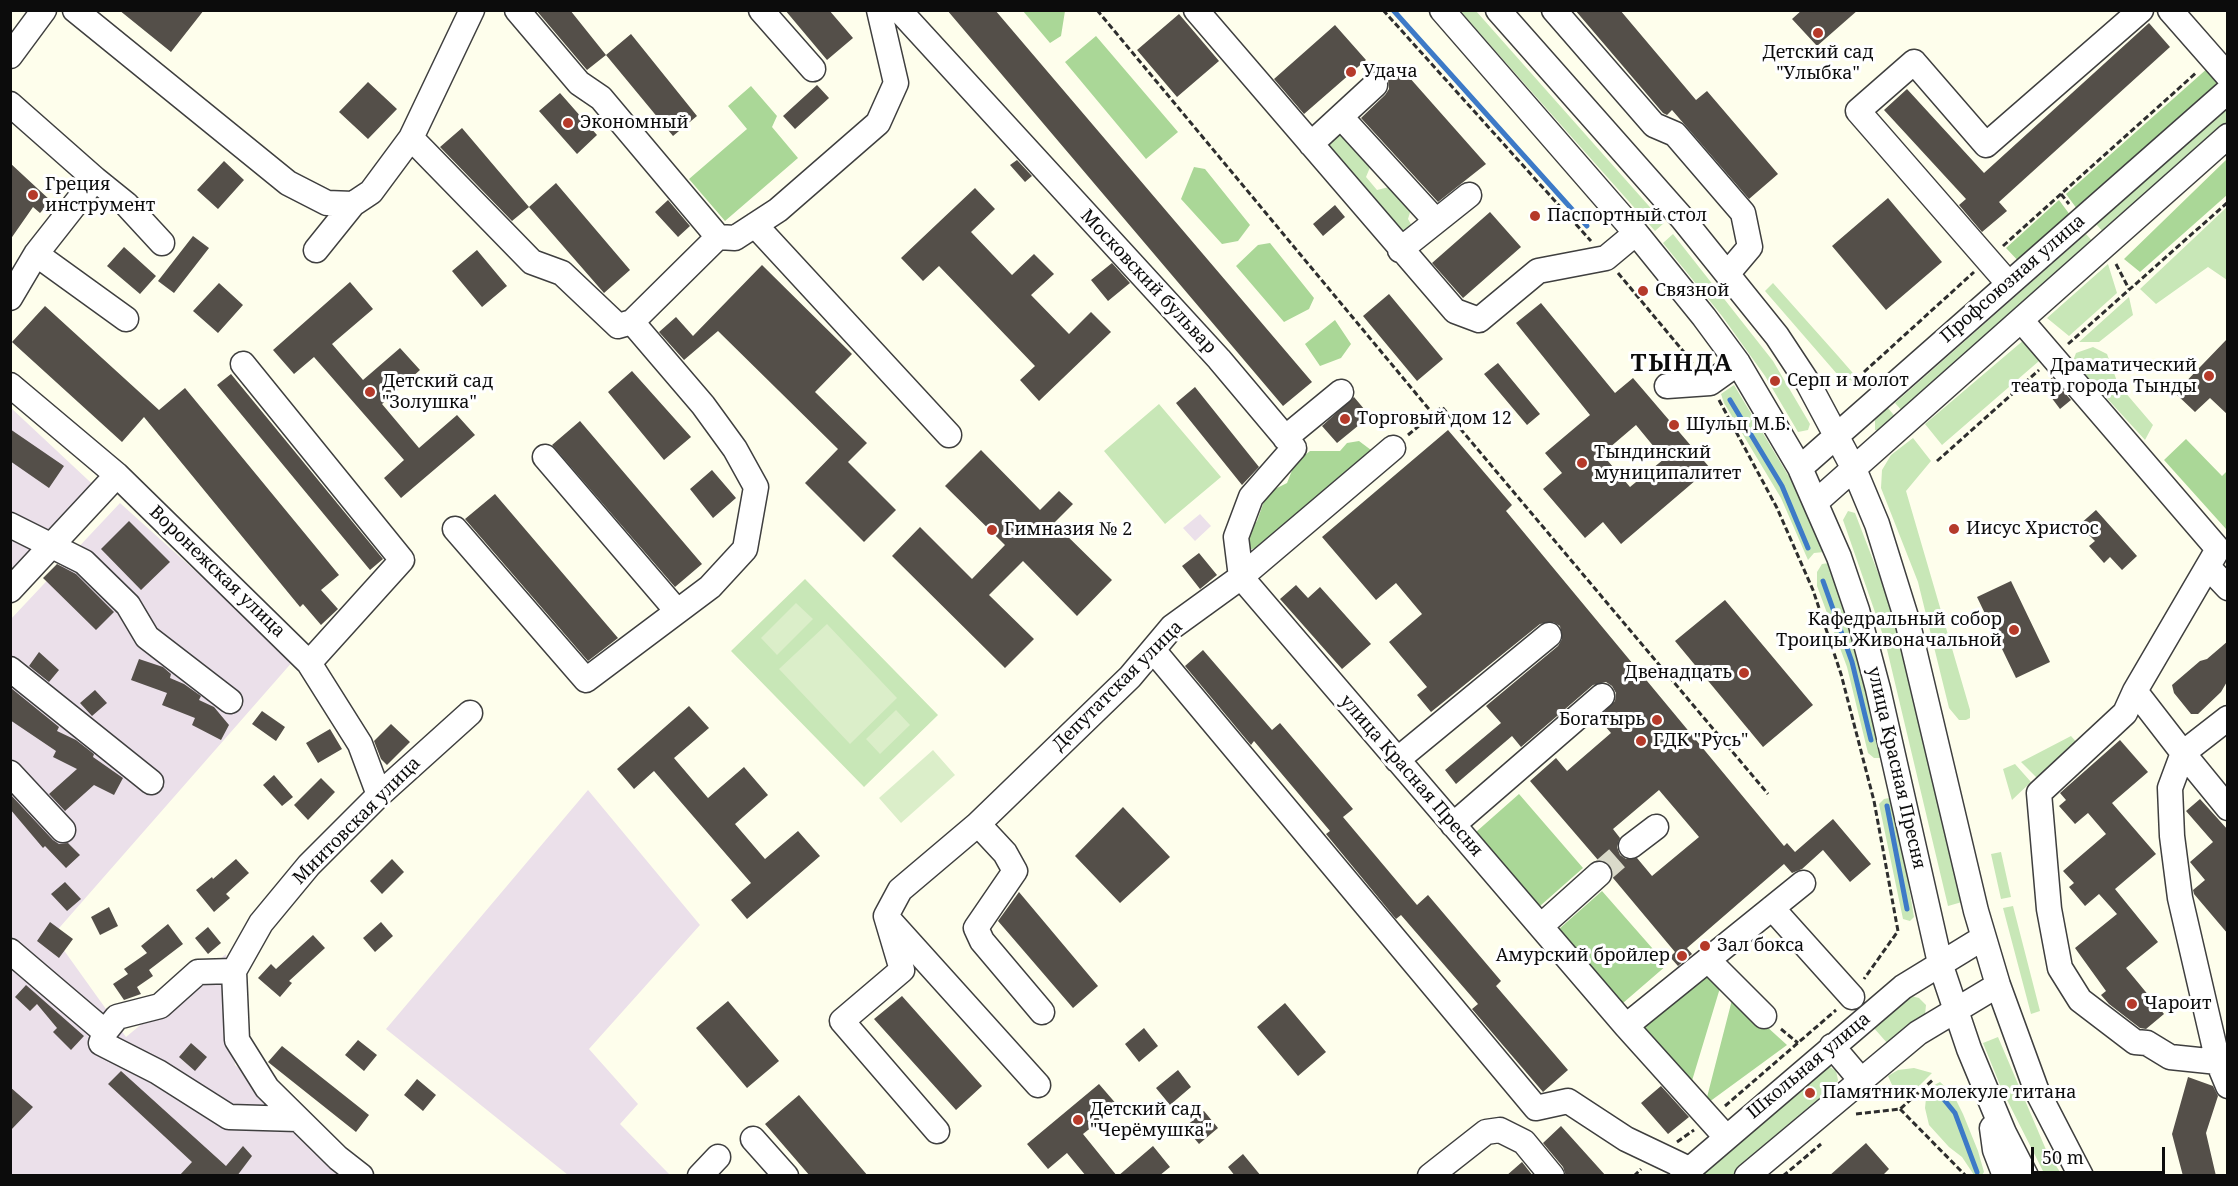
<!DOCTYPE html>
<meta charset="utf-8">
<style>
body{margin:0}
#map{position:relative;width:2238px;height:1186px;overflow:hidden;background:#fefeec;font-family:"Noto Serif",serif}
canvas{display:block}
.frame{position:absolute;inset:0;border:12px solid #0c0c0c;pointer-events:none}
.scale{position:absolute;left:2031px;top:1147px;width:134px;height:27px;box-sizing:border-box;border:3px solid #0c0c0c;border-top:0;padding-left:8px;font-size:18px;line-height:21px;white-space:nowrap;color:#0c0c0c;-webkit-text-stroke:4px #fff;paint-order:stroke}
</style>
<div id="map">
<canvas width="2238" height="1186"></canvas>
<div class="frame"></div>
<div class="scale">50 m</div>
</div>
<script>
const c = document.querySelector('canvas').getContext('2d');
c.lineJoin = 'round';
function fill(path, color) {
  c.fillStyle = color;
  c.fill(path, 'evenodd');
}
function poly(rows) {
  const path = new Path2D();
  for (const r of rows) {
    path.moveTo(r[0], r[1]);
    for (let i = 2; i < r.length; i += 2) path.lineTo(r[i], r[i + 1]);
  }
  return path;
}
function trace(path, color, width, dash) {
  c.strokeStyle = color;
  c.lineWidth = width;
  c.lineCap = dash ? 'butt' : 'round';
  c.setLineDash(dash || []);
  c.stroke(path);
}
function label(font, color, halo, rows, align = 'center') {
  c.font = font + ' "Noto Serif",serif';
  c.lineWidth = 6;
  c.setLineDash([]);
  c.textBaseline = 'middle';
  c.strokeStyle = halo;
  c.fillStyle = color;
  for (const [text, x, y, turn = 0] of rows) {
    c.save();
    c.translate(x, y);
    c.rotate((+turn || 0) * Math.PI / 180);
    c.textAlign = isNaN(turn) ? turn : align;
    if (halo) c.strokeText(text, 0, 0);
    c.fillText(text, 0, 0);
    c.restore();
  }
}
fill(poly([
 [10,407,103,494,10,586],
 [120,503,294,660,53,935,126,1037,226,954,235,1065,373,1175,11,1175,10,620],
 [1200,514,1211,526,1195,541,1183,528],
 [588,790,700,925,589,1049,638,1104,620,1124,670,1175,568,1175,386,1029]
]), '#ebe0ea');
fill(poly([
 [1460,11,1476,11,1664,223,1655,231],
 [2227,106,2227,124,2105,234,2096,224],
 [1336,130,1371,165,1366,177,1377,190,1389,187,1412,206,1408,219,1412,226,1399,237,1323,139],
 [2227,207,2227,280,2208,267,2156,304,2140,289],
 [1673,234,1773,361,1810,424,1808,430,1798,432,1765,376,1722,316,1663,243],
 [2086,234,2095,244,1904,413,1895,403],
 [2108,264,2117,293,2069,336,2047,318],
 [1773,283,1838,356,1865,387,1837,374,1765,291],
 [2129,297,2133,315,2099,342,2079,342],
 [2025,339,2039,361,1942,445,1925,424],
 [2093,347,2107,354,2118,384,2153,425,2145,440,2073,361,2076,353],
 [1734,385,1797,490,1824,552,1814,553,1808,560,1781,498,1724,403,1721,394],
 [1159,404,1221,477,1165,524,1104,451],
 [1888,408,1897,419,1881,431,1875,430,1875,420],
 [1913,438,1931,461,1906,491,1970,710,1970,718,1966,720,1959,720,1949,708,1918,582,1881,488,1882,470,1891,455],
 [1848,511,1855,513,1890,604,1912,684,1962,902,1948,906,1885,641,1843,520],
 [1829,563,1858,642,1885,753,1880,758,1874,758,1868,753,1847,667,1817,586,1817,572,1822,564],
 [805,579,938,715,864,787,731,651],
 [2071,736,2079,745,2037,778,2021,762],
 [2015,764,2031,782,2012,800,2003,769],
 [1889,798,1895,805,1914,917,1910,921,1903,919,1879,804,1884,799],
 [2001,852,2011,897,2001,899,1991,854],
 [2013,906,2040,1011,2031,1014,2003,908],
 [1911,996,1919,998,1926,1005,1925,1015,1888,1044,1873,1027],
 [1998,1037,2047,1152,2062,1175,2045,1175,2002,1090,1983,1043],
 [1830,1067,1836,1071,1838,1080,1834,1089,1733,1175,1699,1176,1825,1068],
 [1914,1068,1932,1073,1906,1099,1898,1098,1888,1076,1898,1070],
 [1940,1082,1953,1094,1963,1114,1978,1151,1984,1172,1982,1175,1974,1175,1962,1157,1949,1147,1929,1125,1925,1108,1927,1089]
]), '#c8e7b7');
fill(poly([
 [1023,11,1065,11,1061,36,1050,43],
 [1096,36,1178,132,1146,159,1065,62],
 [2209,67,2224,85,2080,213,2066,194],
 [751,86,777,116,772,127,798,158,725,221,689,179,747,129,728,106],
 [2227,159,2227,195,2140,272,2124,259],
 [1194,167,1205,169,1250,225,1238,241,1222,244,1181,199],
 [2059,200,2073,219,2022,265,2006,248],
 [1270,243,1314,298,1309,309,1284,322,1236,266,1258,245],
 [1335,320,1351,344,1341,358,1320,366,1305,344],
 [2186,439,2222,476,2227,471,2226,529,2164,460],
 [1359,441,1371,450,1373,458,1274,542,1249,550,1242,540,1257,521,1267,493,1287,483,1295,463,1310,451,1340,451,1347,443],
 [1519,794,1583,868,1540,906,1476,832],
 [1602,891,1667,965,1623,1003,1559,929],
 [1705,971,1720,988,1691,1084,1642,1028],
 [1733,996,1787,1045,1705,1105]
]), '#aad797');
fill(poly([
 [796,603,813,619,777,655,761,638],
 [827,624,897,698,850,744,779,669],
 [896,710,910,725,880,754,866,739],
 [933,750,955,775,901,823,879,798]
]), '#dbeec9');
trace(poly([
 [1393,10,1587,226],
 [1730,400,1782,486,1808,548],
 [1823,581,1852,662,1871,740],
 [1887,806,1907,909],
 [1937,1091,1955,1113,1977,1172]
]), '#3d7ac7', 5);
fill(poly([
 [119,10,204,10,171,52],
 [536,10,570,10,606,55,587,70],
 [785,10,829,10,853,38,827,60],
 [947,10,995,10,1312,382,1283,406],
 [1575,10,1620,10,1696,100,1707,91,1778,174,1749,199,1672,110,1667,115,1663,113],
 [1802,10,1858,10,1817,46,1792,19],
 [1179,14,1219,61,1177,97,1137,50],
 [2149,23,2170,47,1999,202,2007,211,1982,232,1959,205,1966,199,1884,110,1907,89,1984,173],
 [1335,25,1366,60,1304,114,1274,79],
 [631,34,697,116,673,136,606,55],
 [1401,68,1486,164,1438,202,1361,118,1385,95,1389,89,1388,80],
 [368,82,397,109,368,139,339,112],
 [817,85,829,98,795,129,783,116],
 [560,93,597,135,577,154,539,111],
 [462,128,529,207,512,221,440,147],
 [1017,160,1032,176,1025,182,1010,165],
 [224,161,244,180,218,209,197,190],
 [10,163,51,201,40,213,33,207,10,240],
 [556,183,630,270,604,293,529,207],
 [975,188,995,209,971,232,1012,275,1034,254,1054,274,1031,295,1069,334,1091,312,1111,332,1039,401,1020,380,1035,366,939,266,923,281,901,258],
 [1888,198,1942,262,1886,310,1832,246],
 [668,200,690,226,678,237,655,212],
 [1335,205,1345,217,1323,236,1313,224],
 [1490,212,1521,247,1463,298,1432,263],
 [193,236,209,248,174,293,158,281],
 [124,247,156,276,140,294,107,266],
 [477,250,507,286,482,307,452,271],
 [1112,263,1130,283,1108,301,1091,280],
 [762,265,852,354,815,392,867,443,848,462,896,510,864,542,805,483,838,449,718,331,684,360,659,332,676,317,693,336],
 [350,282,373,309,332,344,363,380,400,348,420,370,382,404,419,448,457,415,475,435,401,498,384,478,404,460,314,357,294,374,273,350],
 [219,283,243,305,218,333,193,311],
 [1389,294,1443,359,1417,381,1363,316],
 [1541,303,1615,393,1633,378,1710,468,1621,544,1603,522,1585,538,1543,489,1562,473,1545,453,1590,415,1516,323],
 [1636,425,1664,459,1630,487,1602,454],
 [45,306,159,410,185,388,339,575,321,590,338,609,321,625,303,604,300,607,144,417,122,442,12,342],
 [2228,338,2228,415,2210,398,2195,412,2175,393],
 [1498,363,1540,414,1527,425,1484,374],
 [632,371,691,437,664,460,608,392],
 [231,374,383,559,370,570,217,385],
 [2052,378,2071,400,2060,409,2042,385],
 [1195,387,1259,467,1242,485,1176,403],
 [1354,397,1370,416,1337,443,1322,426],
 [580,421,702,564,675,587,552,445],
 [10,429,64,466,49,488,10,461],
 [1448,430,1512,505,1506,511,1784,846,1787,843,1795,852,1833,819,1871,864,1850,882,1823,850,1802,869,1792,873,1784,864,1687,948,1692,954,1678,966,1670,957,1675,952,1613,878,1610,865,1598,860,1530,781,1556,758,1567,771,1611,733,1598,718,1615,701,1616,693,1612,686,1606,682,1593,685,1521,747,1512,736,1456,784,1445,770,1501,723,1486,706,1558,646,1562,639,1560,626,1553,622,1540,624,1431,712,1417,695,1427,687,1389,642,1422,614,1396,583,1376,600,1322,537],
 [1659,790,1699,837,1652,876,1637,858,1626,859,1620,855,1617,847,1620,838,1613,829],
 [981,450,1040,510,1059,491,1073,504,1054,523,1112,580,1077,616,1023,561,989,595,1034,639,1005,668,892,556,920,527,972,579,1005,545,945,486],
 [712,470,736,498,713,518,690,489],
 [495,494,618,638,588,661,465,519],
 [2096,510,2137,556,2122,570,2110,557,2104,563,2089,546,2095,541,2079,525],
 [129,521,170,562,141,590,101,549],
 [1199,553,1217,575,1200,589,1182,566],
 [57,564,76,574,114,612,96,630,43,578],
 [2011,581,2050,662,2016,678,1977,597],
 [1296,585,1308,598,1320,587,1371,644,1342,669,1280,599],
 [1725,600,1813,705,1763,747,1675,641],
 [2228,641,2228,680,2221,692,2198,714,2191,714,2174,693,2172,685,2200,661,2207,659],
 [1203,650,1272,730,1280,723,1353,809,1343,817,1417,905,1428,895,1501,981,1496,986,1568,1070,1543,1092,1472,1009,1478,1004,1401,915,1396,919,1326,834,1330,831,1254,741,1251,745,1185,666],
 [39,652,59,670,49,682,29,666],
 [139,659,163,667,171,674,170,678,184,684,201,696,199,700,214,707,229,725,221,740,192,725,195,718,162,705,167,693,131,680],
 [11,688,59,727,57,731,76,740,94,754,93,757,123,778,114,795,94,785,65,811,49,794,77,769,53,757,56,751,10,720],
 [95,690,107,703,92,716,80,703],
 [689,706,709,728,674,758,708,798,744,767,768,795,735,824,765,859,798,831,820,856,747,919,731,900,751,883,654,771,634,789,617,769],
 [262,711,285,727,276,741,252,724],
 [391,724,410,742,387,765,381,759,374,741],
 [330,729,342,749,318,763,306,743],
 [2120,740,2148,772,2112,803,2156,854,2115,889,2158,942,2126,968,2164,1014,2146,1029,2140,1028,2109,1004,2101,995,2106,991,2075,948,2117,914,2099,894,2085,906,2069,887,2074,883,2063,871,2106,834,2088,813,2075,824,2059,806,2066,800,2060,793],
 [274,775,293,797,282,806,263,785],
 [321,778,335,792,308,820,294,805],
 [10,794,53,840,59,844,68,843,80,855,66,868,45,846,43,848,10,809],
 [2200,799,2228,830,2228,934,2194,894,2193,890,2205,880,2190,862,2213,842,2186,811],
 [1123,807,1170,857,1120,903,1075,856],
 [236,859,249,873,226,894,230,898,214,912,196,890,212,877,213,879],
 [392,859,404,872,382,894,370,881],
 [65,882,81,899,67,911,51,894],
 [1019,892,1098,986,1073,1008,998,921],
 [109,907,118,926,100,935,91,917],
 [50,922,73,939,59,958,37,941],
 [381,922,393,936,375,952,363,938],
 [168,924,183,944,149,970,153,976,137,987,141,994,124,1000,113,984,128,974,124,969,147,953,141,946],
 [208,927,221,943,208,954,195,938],
 [313,935,325,948,289,981,292,983,280,997,258,978,271,964,276,969],
 [26,985,84,1036,71,1050,53,1032,57,1028,37,1004,30,1011,15,997],
 [902,996,982,1086,956,1110,874,1019],
 [728,1001,779,1061,747,1088,696,1028],
 [1285,1003,1326,1052,1298,1076,1257,1027],
 [1144,1028,1158,1046,1139,1062,1125,1044],
 [358,1040,377,1055,364,1071,345,1055],
 [191,1043,207,1057,195,1071,179,1057],
 [282,1046,369,1115,356,1132,268,1062],
 [1178,1070,1191,1087,1170,1105,1156,1088],
 [121,1071,226,1166,243,1146,252,1156,237,1176,179,1176,192,1162,108,1084],
 [2188,1077,2213,1086,2218,1096,2206,1133,2216,1176,2183,1176,2172,1134],
 [417,1079,436,1095,423,1111,404,1095],
 [1099,1084,1118,1106,1083,1134,1117,1176,1086,1176,1067,1153,1048,1169,1027,1144],
 [1661,1086,1689,1117,1668,1134,1641,1103],
 [10,1087,33,1107,10,1131],
 [799,1095,868,1176,810,1176,765,1124],
 [1204,1111,1218,1128,1199,1144,1185,1127],
 [1561,1126,1606,1176,1566,1176,1563,1167,1543,1143],
 [1866,1143,1889,1169,1882,1176,1829,1176],
 [1153,1146,1170,1167,1159,1176,1118,1176],
 [1243,1154,1261,1176,1235,1176,1228,1167],
 [1522,1162,1533,1176,1506,1176]
]), '#544f49');
trace(poly([
 [1599,874,1631,846]
]), '#dadaca', 24, [24, 12]);
const minor = poly([
 [75,10,288,183,327,203,353,204,371,192,411,138,472,10],
 [517,10,579,83,601,98,718,237],
 [761,10,813,69],
 [899,10,1219,359,1294,448,1251,497,1236,537,1241,577,1626,1026,1726,1137],
 [1196,10,1455,311,1479,320,1538,271,1606,258,1636,233],
 [1442,10,1636,233,1704,317,1738,363,1800,468,1839,557,1857,610,1878,689,1940,963,1969,1049,2004,1133,2026,1176],
 [1498,10,1682,218,1777,336,1808,383,1854,469,1877,524,1907,620,1976,911,1998,985,2036,1089,2081,1176],
 [1554,10,1654,125,1675,134,1743,213,1750,247,1728,273],
 [2170,10,2228,76],
 [10,56,44,10],
 [10,104,95,179,36,254,10,298],
 [1341,117,1436,221],
 [411,138,532,262,562,273,618,326,632,322,718,237,735,238,778,210,878,123,896,83,879,10],
 [1311,144,1375,85],
 [95,179,126,204,162,243],
 [755,225,949,435],
 [316,250,353,204],
 [1400,250,1469,195],
 [36,254,126,319],
 [2008,283,1858,111,1914,62,1986,145,2141,10],
 [2021,320,2218,549,2135,691,2183,753,2170,788,2172,836,2180,898,2218,1062,2228,1086],
 [243,364,402,560,309,663],
 [10,385,117,475,309,663,360,744,379,795],
 [1667,386,1710,383,1738,363],
 [1285,438,1341,392],
 [545,457,677,611],
 [1800,468,2228,91],
 [1816,502,2228,136],
 [10,525,84,562,128,605,147,637,230,701],
 [455,529,586,680,710,587,745,549,756,487,735,449,703,405,632,322],
 [2209,568,2228,588],
 [10,590,117,475],
 [1153,650,1536,1108,1568,1101,1626,1139,1689,1169],
 [10,669,151,782],
 [2135,691,2125,713,2039,793,2049,909,2060,968,2080,1000,2135,1042,2147,1043,2170,1057,2218,1062],
 [2228,718,2183,753,2228,808],
 [1397,760,1549,635],
 [10,773,63,830],
 [978,824,1005,853,1015,871,976,928,982,941,1042,1012],
 [1453,825,1602,696],
 [1631,846,1656,827],
 [1772,908,1852,997],
 [886,916,900,890,978,824,1130,677,1172,627,1241,577,1393,448],
 [886,916,902,970,842,1021,937,1131],
 [891,922,1038,1085],
 [1541,926,1599,874],
 [10,951,105,1032,117,1017,160,1006,198,972,234,971],
 [1708,960,1764,1016],
 [1626,1026,1803,883],
 [105,1032,101,1043,158,1072,229,1117,298,1119],
 [1832,1046,1860,1079],
 [1992,1128,1995,1150,2005,1176],
 [753,1139,786,1176],
 [361,1176,338,1158,267,1088,237,1040,234,971,261,923,309,865,379,795,470,713],
 [700,1176,718,1157],
 [1430,1176,1486,1132,1500,1130,1524,1142,1552,1176],
 [1682,1176,1903,987,1983,938],
 [1747,1176,1918,1033,1998,985]
]);
trace(minor, '#3f3f3f', 27);
trace(poly([
 [1097,10,1433,414],
 [1383,10,1591,241],
 [2061,194,2069,204],
 [2003,246,2197,72],
 [2116,264,2129,289],
 [1618,273,1693,363],
 [2068,344,2228,202],
 [1864,372,1974,272],
 [1719,400,1777,508,1813,590,1841,674,1874,801,1898,931,1864,979],
 [1408,435,1442,407,1768,794],
 [1937,461,2039,370],
 [1781,1029,1798,1043],
 [1725,1106,1836,1010],
 [1900,1109,1966,1176],
 [1856,1114,1900,1109,1934,1079],
 [1677,1142,1694,1130],
 [1634,1176,1641,1169],
 [1783,1176,1821,1144]
]), '#2e2e2e', 3, [6, 3]);
trace(minor, '#fff', 24);
for (const [x, y, r, color] of [
 [1818,33,6,"#b53a2a"],
 [1351,72,6,"#b53a2a"],
 [568,123,6,"#b53a2a"],
 [33,195,6,"#b53a2a"],
 [1535,216,6,"#b53a2a"],
 [1643,291,6,"#b53a2a"],
 [2209,376,6,"#b53a2a"],
 [1775,381,6,"#b53a2a"],
 [370,392,6,"#b53a2a"],
 [1345,419,6,"#b53a2a"],
 [1674,425,6,"#b53a2a"],
 [1582,463,6,"#b53a2a"],
 [1954,529,6,"#b53a2a"],
 [992,530,6,"#b53a2a"],
 [2014,630,6,"#b53a2a"],
 [1744,673,6,"#b53a2a"],
 [1657,720,6,"#b53a2a"],
 [1641,741,6,"#b53a2a"],
 [1705,946,6,"#b53a2a"],
 [1682,956,6,"#b53a2a"],
 [2132,1004,6,"#b53a2a"],
 [1810,1093,6,"#b53a2a"],
 [1078,1120,6,"#b53a2a"]
]) {
  const dot = new Path2D();
  dot.arc(x, y, r, 0, 2 * Math.PI);
  c.fillStyle = color;
  c.fill(dot);
  trace(dot, '#fff', 2);
}
label('18px', '#0c0c0c', '#fff', [
 ["Детский сад",1818,53,"center"],
 ["\"Улыбка\"",1818,74,"center"],
 ["Удача",1363,72],
 ["Экономный",580,123],
 ["Греция",45,185],
 ["инструмент",45,206],
 ["Паспортный стол",1547,216],
 ["Связной",1655,291],
 ["Драматический",2197,366,"right"],
 ["театр города Тынды",2197,387,"right"],
 ["Серп и молот",1787,381],
 ["Детский сад",382,382],
 ["\"Золушка\"",382,403],
 ["Торговый дом 12",1357,419],
 ["Шульц М.Б.",1686,425],
 ["Тындинский",1594,453],
 ["муниципалитет",1594,474],
 ["Иисус Христос",1966,529],
 ["Гимназия № 2",1004,530],
 ["Кафедральный собор",2002,620,"right"],
 ["Троицы Живоначальной",2002,641,"right"],
 ["Двенадцать",1732,673,"right"],
 ["Богатырь",1645,720,"right"],
 ["ГДК \"Русь\"",1653,741],
 ["Зал бокса",1717,946],
 ["Амурский бройлер",1670,956,"right"],
 ["Чароит",2144,1004],
 ["Памятник молекуле титана",1822,1093],
 ["Детский сад",1090,1110],
 ["\"Черёмушка\"",1090,1131]
], 'left');
label('18px', '#0c0c0c', '#fff', [
 ["Профсоюзная улица",2013,279,-41],
 ["Московский бульвар",1148,282,47],
 ["Воронежская улица",217,572,44],
 ["Депутатская улица",1118,686,-45],
 ["улица Красная Пресня",1896,768,77],
 ["улица Красная Пресня",1411,776,49],
 ["Миитовская улица",357,821,-45],
 ["Школьная улица",1809,1066,-40]
]);
c.letterSpacing = '1.5px';
label('bold 24px', '#0c0c0c', '#fff', [
 ["ТЫНДА",1682,364]
]);
c.letterSpacing = '0px';
</script>
